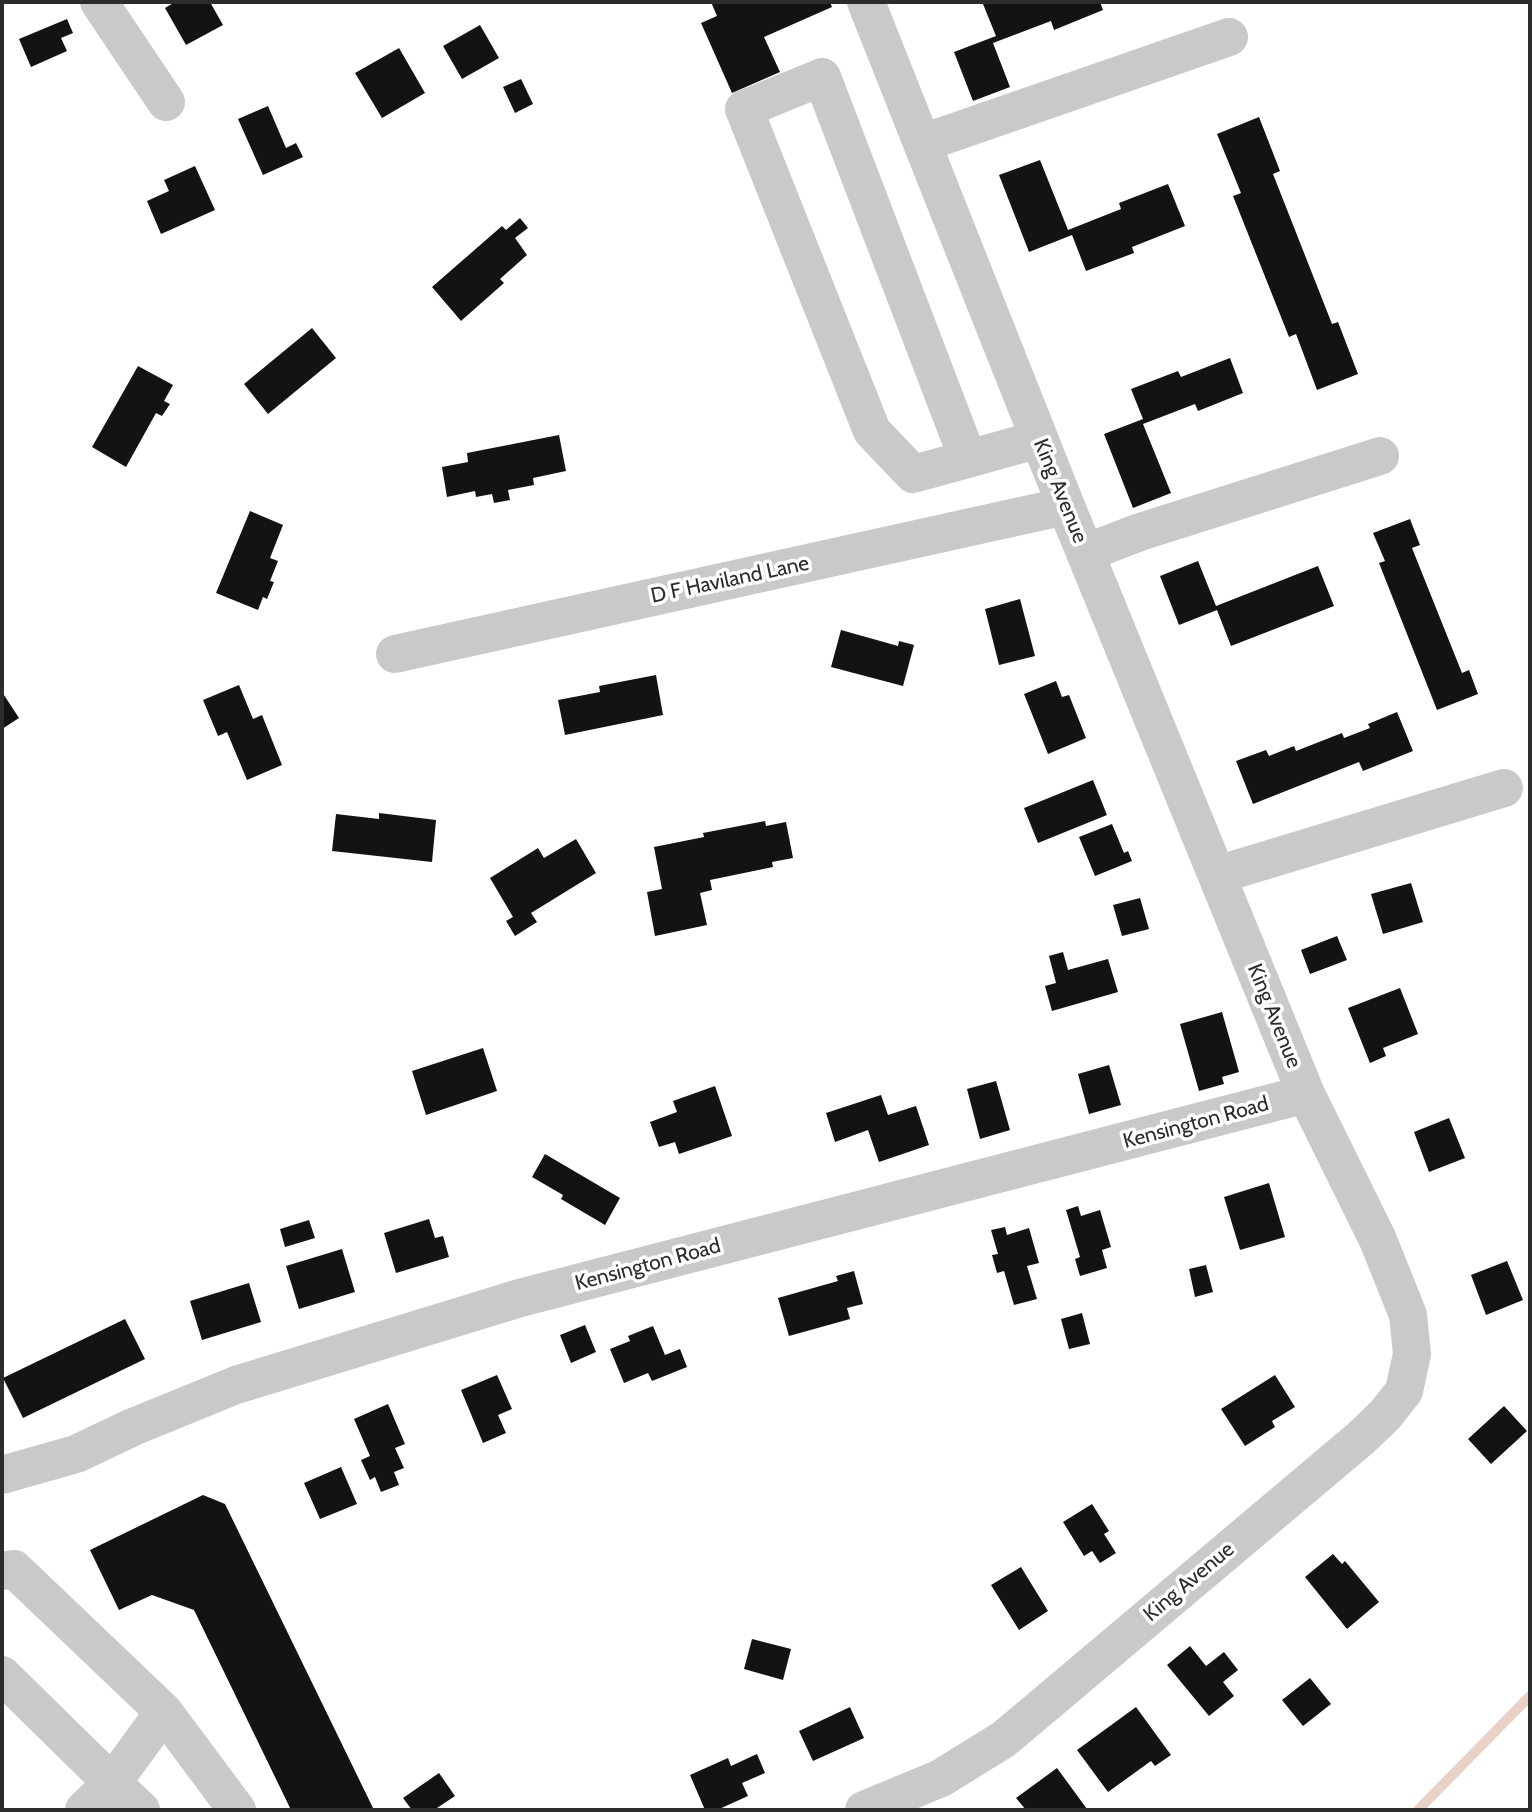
<!DOCTYPE html>
<style>
body{margin:0}
#map{position:relative;width:1532px;height:1812px;overflow:hidden;background:#fff;font-family:Cabin,sans-serif}
canvas{display:block}
.frame{position:absolute;inset:0;border:4px solid #2c2c2c;pointer-events:none}
</style>
<div id="map">
<canvas width="1532" height="1812"></canvas>
<div class="frame"></div>
</div>
<script>
const c = document.querySelector('canvas').getContext('2d');
c.lineJoin = 'round';
function poly(rows) {
  const path = new Path2D();
  for (const r of rows) {
    path.moveTo(r[0], r[1]);
    for (let i = 2; i < r.length; i += 2) path.lineTo(r[i], r[i + 1]);
  }
  return path;
}
function trace(path, color, width, dash) {
  c.strokeStyle = color;
  c.lineWidth = width;
  c.lineCap = dash ? 'butt' : 'round';
  c.setLineDash(dash || []);
  c.stroke(path);
}
function fill(path, color) {
  c.fillStyle = color;
  c.fill(path, 'evenodd');
}
function label(font, color, halo, rows, align = 'center') {
  c.font = font + ' Cabin,sans-serif';
  c.lineWidth = 7;
  c.setLineDash([]);
  c.textBaseline = 'middle';
  c.strokeStyle = halo;
  c.fillStyle = color;
  for (const [text, x, y, turn = 0] of rows) {
    c.save();
    c.translate(x, y);
    c.rotate((+turn || 0) * Math.PI / 180);
    c.textAlign = isNaN(turn) ? turn : align;
    if (halo) c.strokeText(text, 0, 0);
    c.fillText(text, 0, 0);
    c.restore();
  }
}
trace(poly([
 [1418,1810,1530,1696]
]), '#e9d2c5', 10);
fill(poly([
 [175,2,210,2,223,25,186,45,165,8],
 [711,2,830,2,832,7,764,37,780,72,732,93,701,23,717,16],
 [990,2,1100,2,1103,10,1054,30,1051,21,993,43,1010,87,973,101,954,52,996,36,983,4],
 [67,19,73,33,61,38,67,51,31,67,19,39],
 [480,25,499,58,462,79,443,46],
 [399,48,425,93,382,118,355,73],
 [521,79,533,104,515,113,503,87],
 [268,106,286,148,296,143,303,157,263,175,238,119],
 [1259,117,1280,171,1273,174,1332,324,1338,322,1358,374,1317,390,1296,334,1289,337,1233,196,1241,193,1217,134],
 [1040,160,1068,230,1121,209,1119,203,1168,184,1185,226,1132,247,1134,253,1086,271,1072,235,1029,252,999,175],
 [195,166,215,210,161,234,147,201,169,191,164,180],
 [520,218,528,228,515,238,527,255,500,279,504,283,461,321,432,287,502,226,506,230],
 [312,328,336,358,268,414,244,384],
 [1230,358,1243,393,1198,411,1195,404,1143,424,1171,493,1133,508,1104,434,1143,419,1131,389,1178,371,1181,377],
 [138,366,173,385,164,401,170,404,162,416,156,413,126,467,92,447],
 [559,435,566,471,533,478,534,485,508,490,510,500,494,503,492,494,476,497,475,491,447,497,442,467,468,462,467,453],
 [250,511,283,525,270,558,278,561,270,581,274,582,267,599,263,597,258,610,216,593],
 [1410,519,1420,545,1412,548,1462,673,1469,670,1478,694,1437,710,1379,563,1385,561,1373,533],
 [1198,561,1216,606,1318,566,1334,606,1231,646,1217,610,1179,625,1160,576],
 [1020,599,1035,656,999,665,985,609],
 [841,630,898,646,899,641,914,645,903,686,831,667],
 [656,675,663,715,565,735,558,700,600,692,599,686],
 [1056,681,1062,697,1069,695,1086,738,1048,754,1024,694],
 [239,685,253,719,262,715,282,765,247,780,227,732,218,736,203,700],
 [2,692,19,718,2,729],
 [1397,712,1413,751,1363,771,1359,762,1253,804,1236,761,1266,750,1269,756,1294,746,1296,751,1342,733,1344,738,1370,728,1368,724],
 [1093,780,1107,815,1038,843,1024,808],
 [379,813,436,820,432,862,332,851,336,814,379,819],
 [765,821,766,826,786,822,793,858,772,862,773,867,710,880,712,890,700,893,707,925,655,936,647,892,662,889,654,847,704,837,703,833],
 [1112,824,1124,853,1128,851,1132,861,1095,876,1079,837],
 [576,839,596,873,531,913,537,922,515,936,506,921,513,917,490,878,538,848,544,858],
 [1411,883,1423,922,1383,934,1371,894],
 [1140,898,1149,929,1122,936,1113,905],
 [1337,936,1347,960,1310,974,1301,950],
 [1063,952,1068,970,1108,959,1118,992,1052,1011,1045,986,1056,983,1049,956],
 [1400,988,1418,1034,1383,1048,1386,1056,1370,1063,1348,1008],
 [1222,1012,1239,1072,1222,1077,1224,1084,1199,1091,1180,1024],
 [483,1048,497,1091,426,1115,412,1071],
 [1109,1065,1121,1105,1089,1114,1078,1074],
 [996,1081,1010,1130,980,1139,967,1089],
 [715,1086,732,1136,679,1154,675,1142,659,1147,650,1122,677,1112,673,1101],
 [881,1095,888,1115,916,1106,929,1145,879,1162,868,1130,835,1142,826,1113],
 [1449,1118,1465,1158,1429,1172,1414,1132],
 [545,1154,620,1198,605,1225,561,1199,563,1195,532,1177],
 [1269,1183,1285,1237,1240,1250,1224,1197],
 [1078,1206,1081,1216,1100,1210,1111,1247,1102,1250,1107,1268,1080,1276,1075,1259,1080,1257,1066,1210],
 [429,1219,435,1238,443,1236,449,1257,396,1273,384,1233],
 [309,1220,315,1238,285,1247,280,1229],
 [1005,1227,1007,1235,1029,1228,1039,1263,1027,1266,1037,1299,1014,1305,1004,1271,997,1273,992,1255,998,1254,991,1230],
 [342,1249,355,1292,299,1309,286,1266],
 [1507,1261,1523,1300,1486,1315,1471,1275],
 [1206,1265,1213,1292,1195,1297,1189,1269],
 [854,1271,863,1304,847,1308,850,1319,789,1336,778,1298,838,1281,836,1276],
 [249,1283,261,1322,202,1340,190,1301],
 [1082,1313,1090,1344,1069,1349,1061,1319],
 [125,1319,145,1359,23,1418,3,1378],
 [585,1325,596,1352,571,1363,560,1335],
 [653,1326,665,1355,680,1349,687,1367,652,1381,648,1373,624,1383,610,1349,630,1341,628,1336],
 [497,1375,512,1409,498,1415,506,1433,483,1443,461,1390],
 [1275,1375,1295,1407,1272,1421,1275,1427,1245,1446,1221,1409],
 [388,1404,405,1444,395,1448,404,1468,394,1472,399,1485,381,1492,375,1477,370,1480,361,1460,370,1456,354,1419],
 [1504,1406,1527,1431,1491,1464,1468,1439],
 [341,1467,357,1504,320,1519,304,1483],
 [203,1495,225,1504,374,1810,291,1810,194,1610,152,1595,119,1610,90,1550],
 [1092,1504,1109,1531,1104,1534,1116,1553,1100,1563,1092,1551,1084,1556,1063,1522],
 [1333,1554,1342,1564,1345,1561,1379,1602,1347,1629,1305,1577],
 [1021,1567,1048,1611,1019,1630,991,1585],
 [752,1639,791,1649,783,1680,744,1669],
 [1190,1646,1206,1666,1224,1652,1238,1670,1223,1682,1234,1696,1209,1716,1167,1665],
 [1310,1678,1331,1704,1303,1726,1282,1700],
 [850,1707,864,1738,813,1761,799,1731],
 [1136,1707,1171,1755,1155,1766,1151,1761,1108,1792,1077,1750],
 [757,1754,765,1773,742,1783,748,1796,717,1810,705,1810,690,1775,728,1758,731,1766],
 [1057,1768,1087,1809,1026,1810,1016,1798],
 [439,1773,455,1796,434,1810,412,1810,403,1798]
]), '#131313');
trace(poly([
 [99,2,166,102],
 [923,143,1229,37],
 [968,459,822,77,744,109,872,431,913,474,968,459,1039,439],
 [1085,553,1140,532,1380,456],
 [395,654,1066,506],
 [1217,875,1504,788],
 [2,1475,76,1454,133,1427,236,1385,520,1298,1306,1094],
 [2,1571,14,1569,164,1712],
 [2,1675,112,1783,84,1810],
 [141,1810,112,1783,164,1712,237,1810],
 [864,1810,941,1778,1004,1739,1361,1438,1385,1415,1404,1391,1412,1354,1408,1315,1378,1240,1306,1094,1066,506,866,2]
]), '#c9c9c9', 38);
label('21px', '#2c2c2c', '#fff', [
 ["King Avenue",1060,491,68],
 ["D F Haviland Lane",730,580,-12],
 ["King Avenue",1274,1016,68],
 ["Kensington Road",1196,1123,-15],
 ["Kensington Road",648,1265,-15],
 ["King Avenue",1189,1582,-40]
]);
</script>
